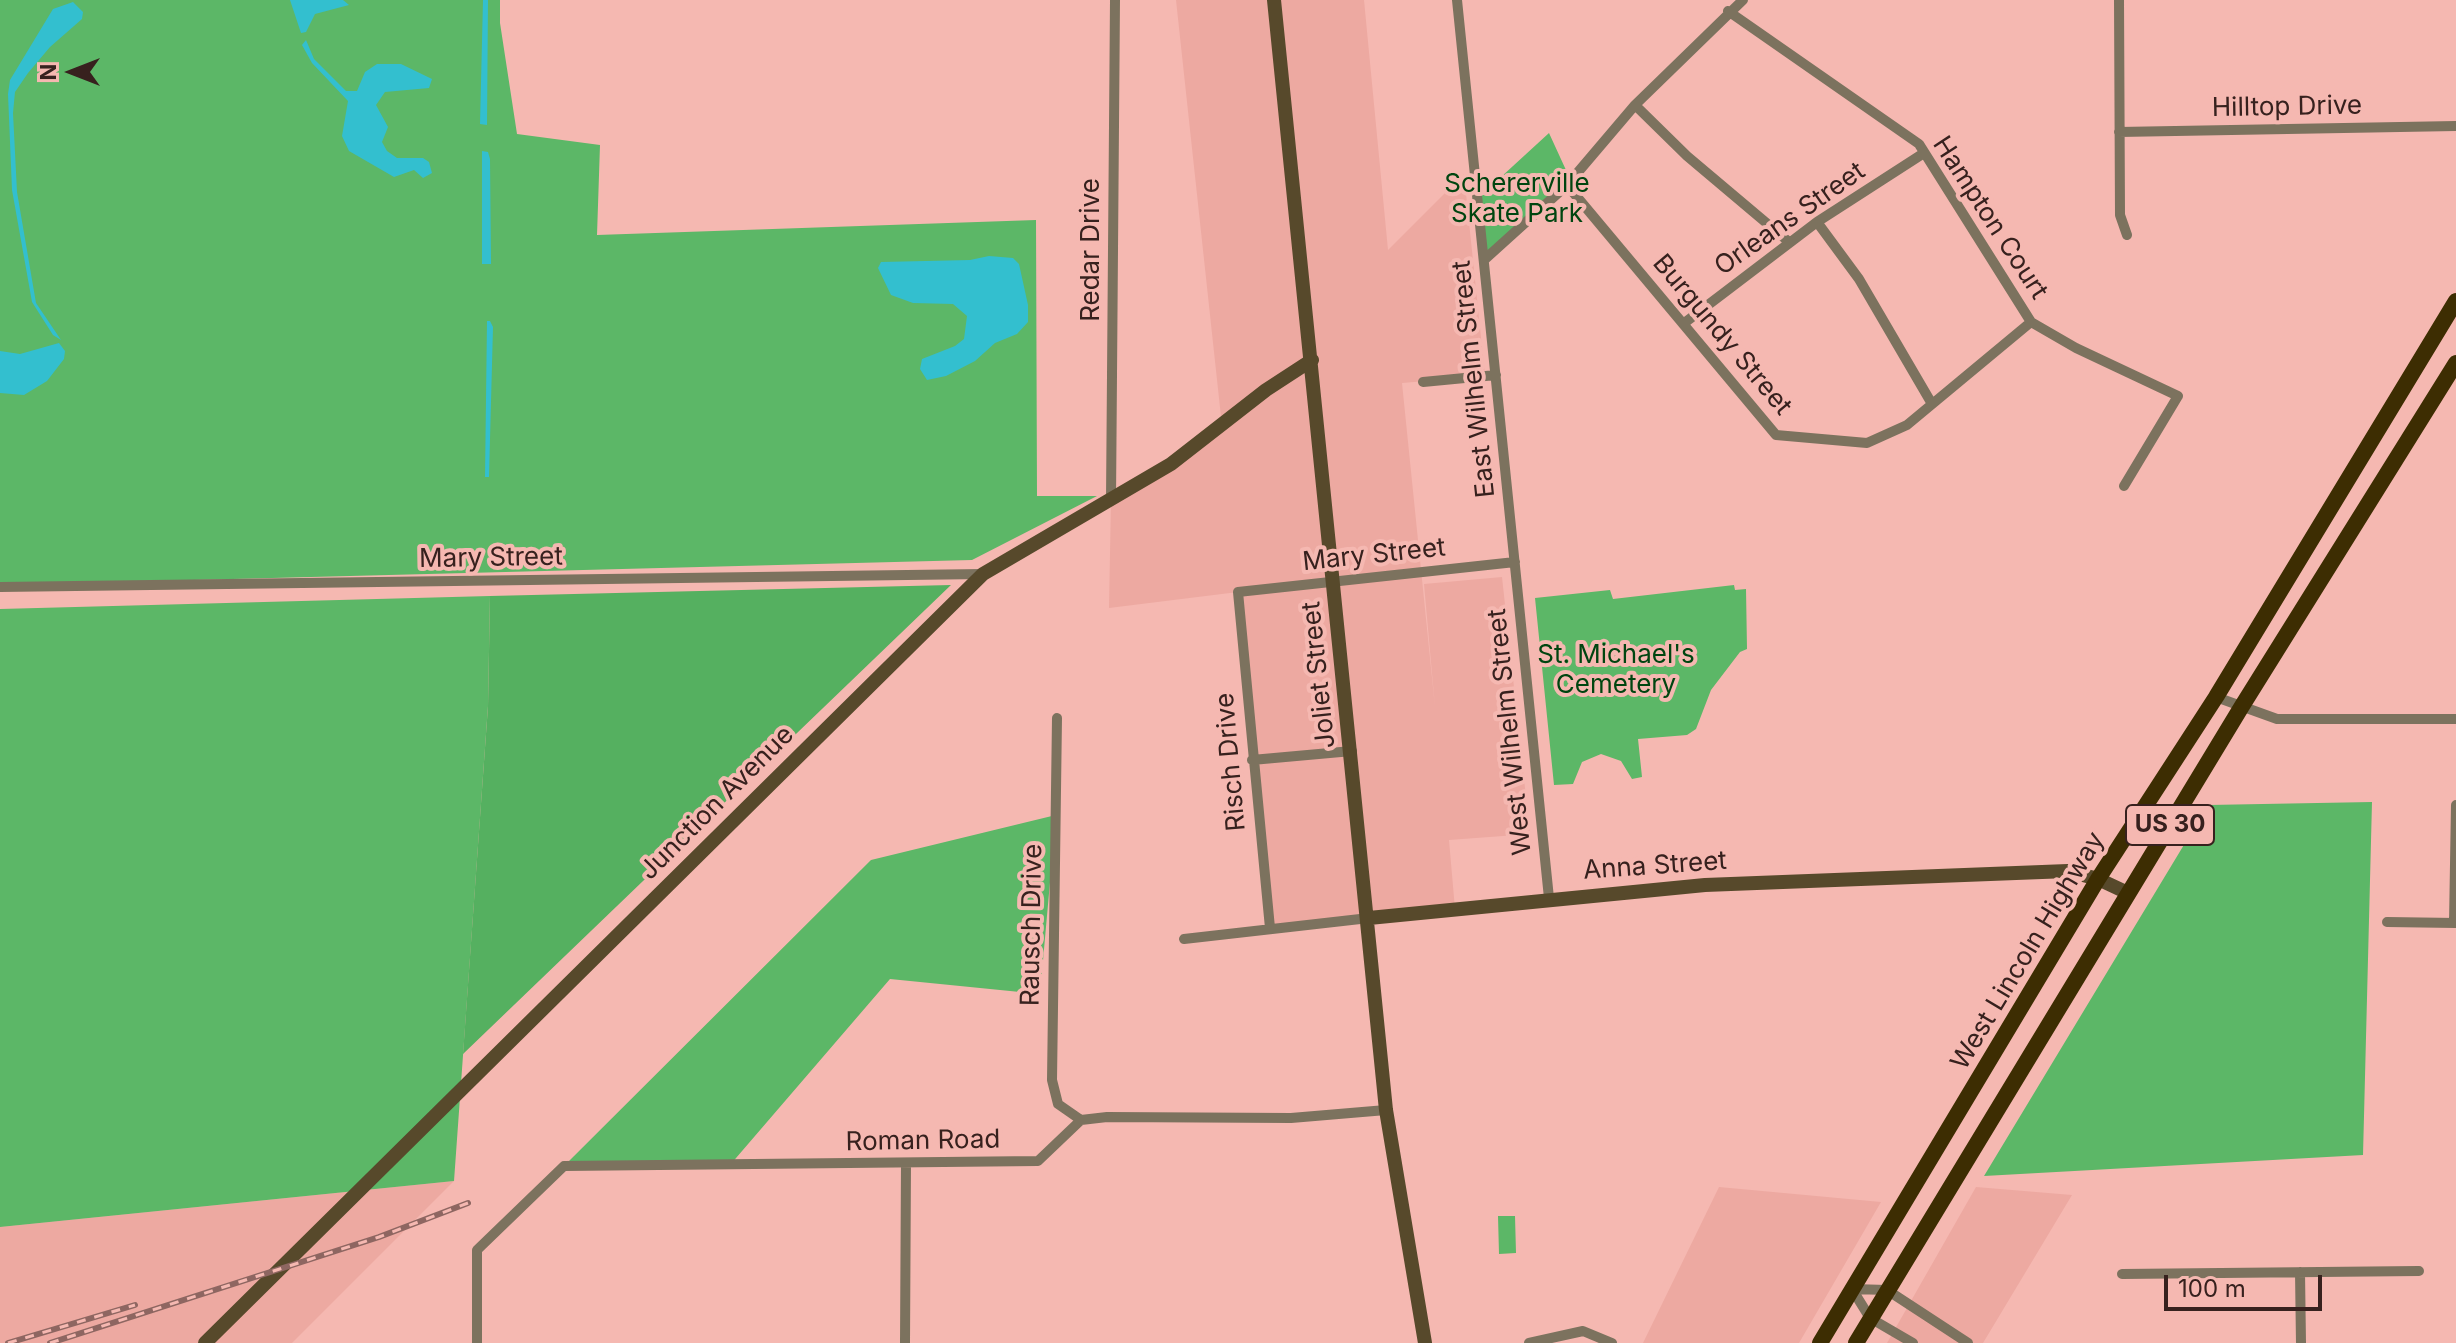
<!DOCTYPE html>
<style>
body{margin:0}
#map{position:relative;width:2456px;height:1343px;overflow:hidden;background:#f5b8b1;font-family:Inter,sans-serif}
canvas{display:block}
.north{position:absolute;left:32px;top:32px;width:80px;height:80px;-webkit-text-stroke:6px #f5b8b1;paint-order:stroke;rotate:270deg;font-size:22px;font-weight:700;line-height:32px;text-align:center;color:#37211e}
.north::after{content:'';display:block;margin:auto;width:28px;height:36px;background:#37211e;clip-path:polygon(50% 0,100% 100%,50% 72%,0 100%)}
.scale{position:absolute;left:2164px;top:1275px;width:158px;height:36px;box-sizing:border-box;border:4px solid #37211e;border-top:0;padding-left:10px;font-size:24px;line-height:28px;white-space:nowrap;color:#37211e;-webkit-text-stroke:6px #f5b8b1;paint-order:stroke}
</style>
<div id="map">
<canvas width="2456" height="1343"></canvas>
<div class="north">N</div>
<div class="scale">100 m</div>
</div>
<script>
const c = document.querySelector('canvas').getContext('2d');
c.lineJoin = 'round';
function fill(path, color) {
  c.fillStyle = color;
  c.fill(path, 'evenodd');
}
function poly(rows) {
  const path = new Path2D();
  for (const r of rows) {
    path.moveTo(r[0], r[1]);
    for (let i = 2; i < r.length; i += 2) path.lineTo(r[i], r[i + 1]);
  }
  return path;
}
function trace(path, color, width, dash) {
  c.strokeStyle = color;
  c.lineWidth = width;
  c.lineCap = dash ? 'butt' : 'round';
  c.setLineDash(dash || []);
  c.stroke(path);
}
function label(font, color, halo, rows, align = 'center') {
  c.font = font + ' Inter,sans-serif';
  c.lineWidth = 8;
  c.setLineDash([]);
  c.textBaseline = 'middle';
  c.strokeStyle = halo;
  c.fillStyle = color;
  for (const [text, x, y, turn = 0] of rows) {
    c.save();
    c.translate(x, y);
    c.rotate((+turn || 0) * Math.PI / 180);
    c.textAlign = isNaN(turn) ? turn : align;
    if (halo) c.strokeText(text, 0, 0);
    c.fillText(text, 0, 0);
    c.restore();
  }
}
fill(poly([
 [1176,0,1364,0,1388,250,1464,174,1485,376,1402,383,1435,707,1424,584,1502,577,1530,834,1449,840,1455,909,1270,928,1238,592,1109,608,1111,500,1222,426],
 [454,1181,292,1343,0,1343,0,1227],
 [1719,1187,1881,1202,1799,1343,1643,1343],
 [1976,1187,2072,1195,1983,1343,1887,1343]
]), '#eda9a1');
fill(poly([
 [0,0,500,0,500,23,517,134,600,145,597,235,1036,220,1037,496,1097,496,972,560,0,585],
 [1549,133,1571,181,1484,260,1477,199],
 [1734,585,1735,590,1746,589,1747,649,1740,652,1711,690,1696,729,1687,735,1638,739,1642,777,1632,779,1621,761,1601,754,1582,762,1573,784,1554,785,1535,598,1610,590,1613,599],
 [490,596,488,706,454,1181,0,1227,0,609],
 [2372,802,2363,1155,1984,1176,2208,805],
 [1056,815,1040,994,890,979,730,1165,564,1166,871,860],
 [1498,1216,1515,1216,1516,1253,1499,1254]
]), '#5cb767');
fill(poly([
 [951,585,463,1054,488,706,490,596]
]), '#55b060');
fill(poly([
 [290,0,343,0,349,5,315,14,306,32,301,33],
 [483,0,488,0,487,125,480,124],
 [73,2,83,12,82,19,50,47,28,73,15,92,13,113,17,192,36,303,61,340,53,335,32,302,12,190,8,94,10,80,53,9],
 [306,40,314,59,346,91,357,91,365,72,377,64,401,64,432,79,429,88,385,92,376,105,388,127,382,142,387,151,397,158,423,158,429,162,432,173,423,178,414,170,394,177,349,151,342,136,348,101,312,63,302,45],
 [482,151,488,152,490,159,491,264,482,264],
 [989,256,1013,258,1019,264,1028,305,1028,322,1017,334,995,343,975,361,946,376,927,380,920,369,922,359,955,346,964,339,967,316,953,304,913,303,891,295,878,268,881,262,970,260],
 [487,321,490,321,493,327,489,477,485,477],
 [59,343,65,351,64,359,47,381,24,395,0,393,0,351,20,354]
]), '#33bfcf');
trace(poly([
 [1457,0,1549,898],
 [2119,0,2120,215,2127,235],
 [1728,11,1919,144,2031,322,2076,348,2178,396,2124,486],
 [1635,105,1687,156,1789,242],
 [2119,132,2456,126],
 [1567,185,1776,435,1867,443,1907,425,2031,322],
 [1817,222,1859,279,1932,404],
 [1484,260,1567,185,1635,105,1743,0],
 [1683,324,1817,222,1924,153],
 [1423,382,1496,375],
 [1111,500,1115,0],
 [0,587,983,574],
 [2216,697,2277,719,2456,719],
 [1057,718,1052,1080,1058,1104,1081,1120],
 [1252,760,1352,751],
 [2387,922,2456,923],
 [2454,923,2456,805],
 [1270,928,1238,592,1515,562],
 [1184,939,1369,918],
 [2300,1272,2301,1343],
 [2122,1274,2419,1271],
 [1852,1289,1887,1290,1968,1343],
 [1852,1289,1870,1318,1913,1343],
 [477,1343,477,1250,564,1166,1038,1161,1081,1120,1107,1117,1291,1118,1386,1110],
 [905,1343,906,1163],
 [1529,1343,1583,1331,1612,1343]
]), '#7c725e', 10);
trace(poly([
 [1274,0,1386,1110,1425,1343],
 [1369,918,1705,885,2068,871,2098,879,2128,893],
 [205,1343,983,574,1171,464,1266,390,1312,360]
]), '#57492b', 14);
trace(poly([
 [1820,1343,2098,879,2216,697,2456,301],
 [1856,1343,2242,706,2456,363]
]), '#3d2d02', 16);
const rail = poly([
 [8,1343,135,1305],
 [50,1343,379,1237,468,1203]
]);
trace(rail, '#8e6661', 6);
trace(rail, '#f5b8b1', 3, [9]);
for (const [x, y, w] of [
 [2170,825,88]
]) {
  const box = new Path2D();
  box.roundRect(x - w / 2, y - 20, w, 40, 6);
  c.fillStyle = '#f5b8b1';
  c.fill(box);
  trace(box, '#37211e', 2);
}
label('bold 24px', '#37211e', null, [
 ["US 30",2170,825]
]);
label('26px', '#37211e', '#f5b8b1', [
 ["Hilltop Drive",2287,107,-1],
 ["Hampton Court",1990,218,57],
 ["Orleans Street",1790,219,-35],
 ["Redar Drive",1091,250,-90],
 ["Burgundy Street",1722,335,50],
 ["East Wilhelm Street",1474,379,-96],
 ["Mary Street",1374,555,-6],
 ["Mary Street",491,558,-1],
 ["Joliet Street",1319,675,-96],
 ["West Wilhelm Street",1510,732,-96],
 ["Risch Drive",1231,762,-95],
 ["Junction Avenue",717,803,-45],
 ["Anna Street",1655,866,-4],
 ["Rausch Drive",1032,925,-89],
 ["West Lincoln Highway",2028,951,-59],
 ["Roman Road",923,1141,-1]
]);
label('26px', '#004510', '#f5b8b1', [
 ["Schererville",1517,184],
 ["Skate Park",1517,214],
 ["St. Michael's",1616,655],
 ["Cemetery",1616,685]
]);
</script>
